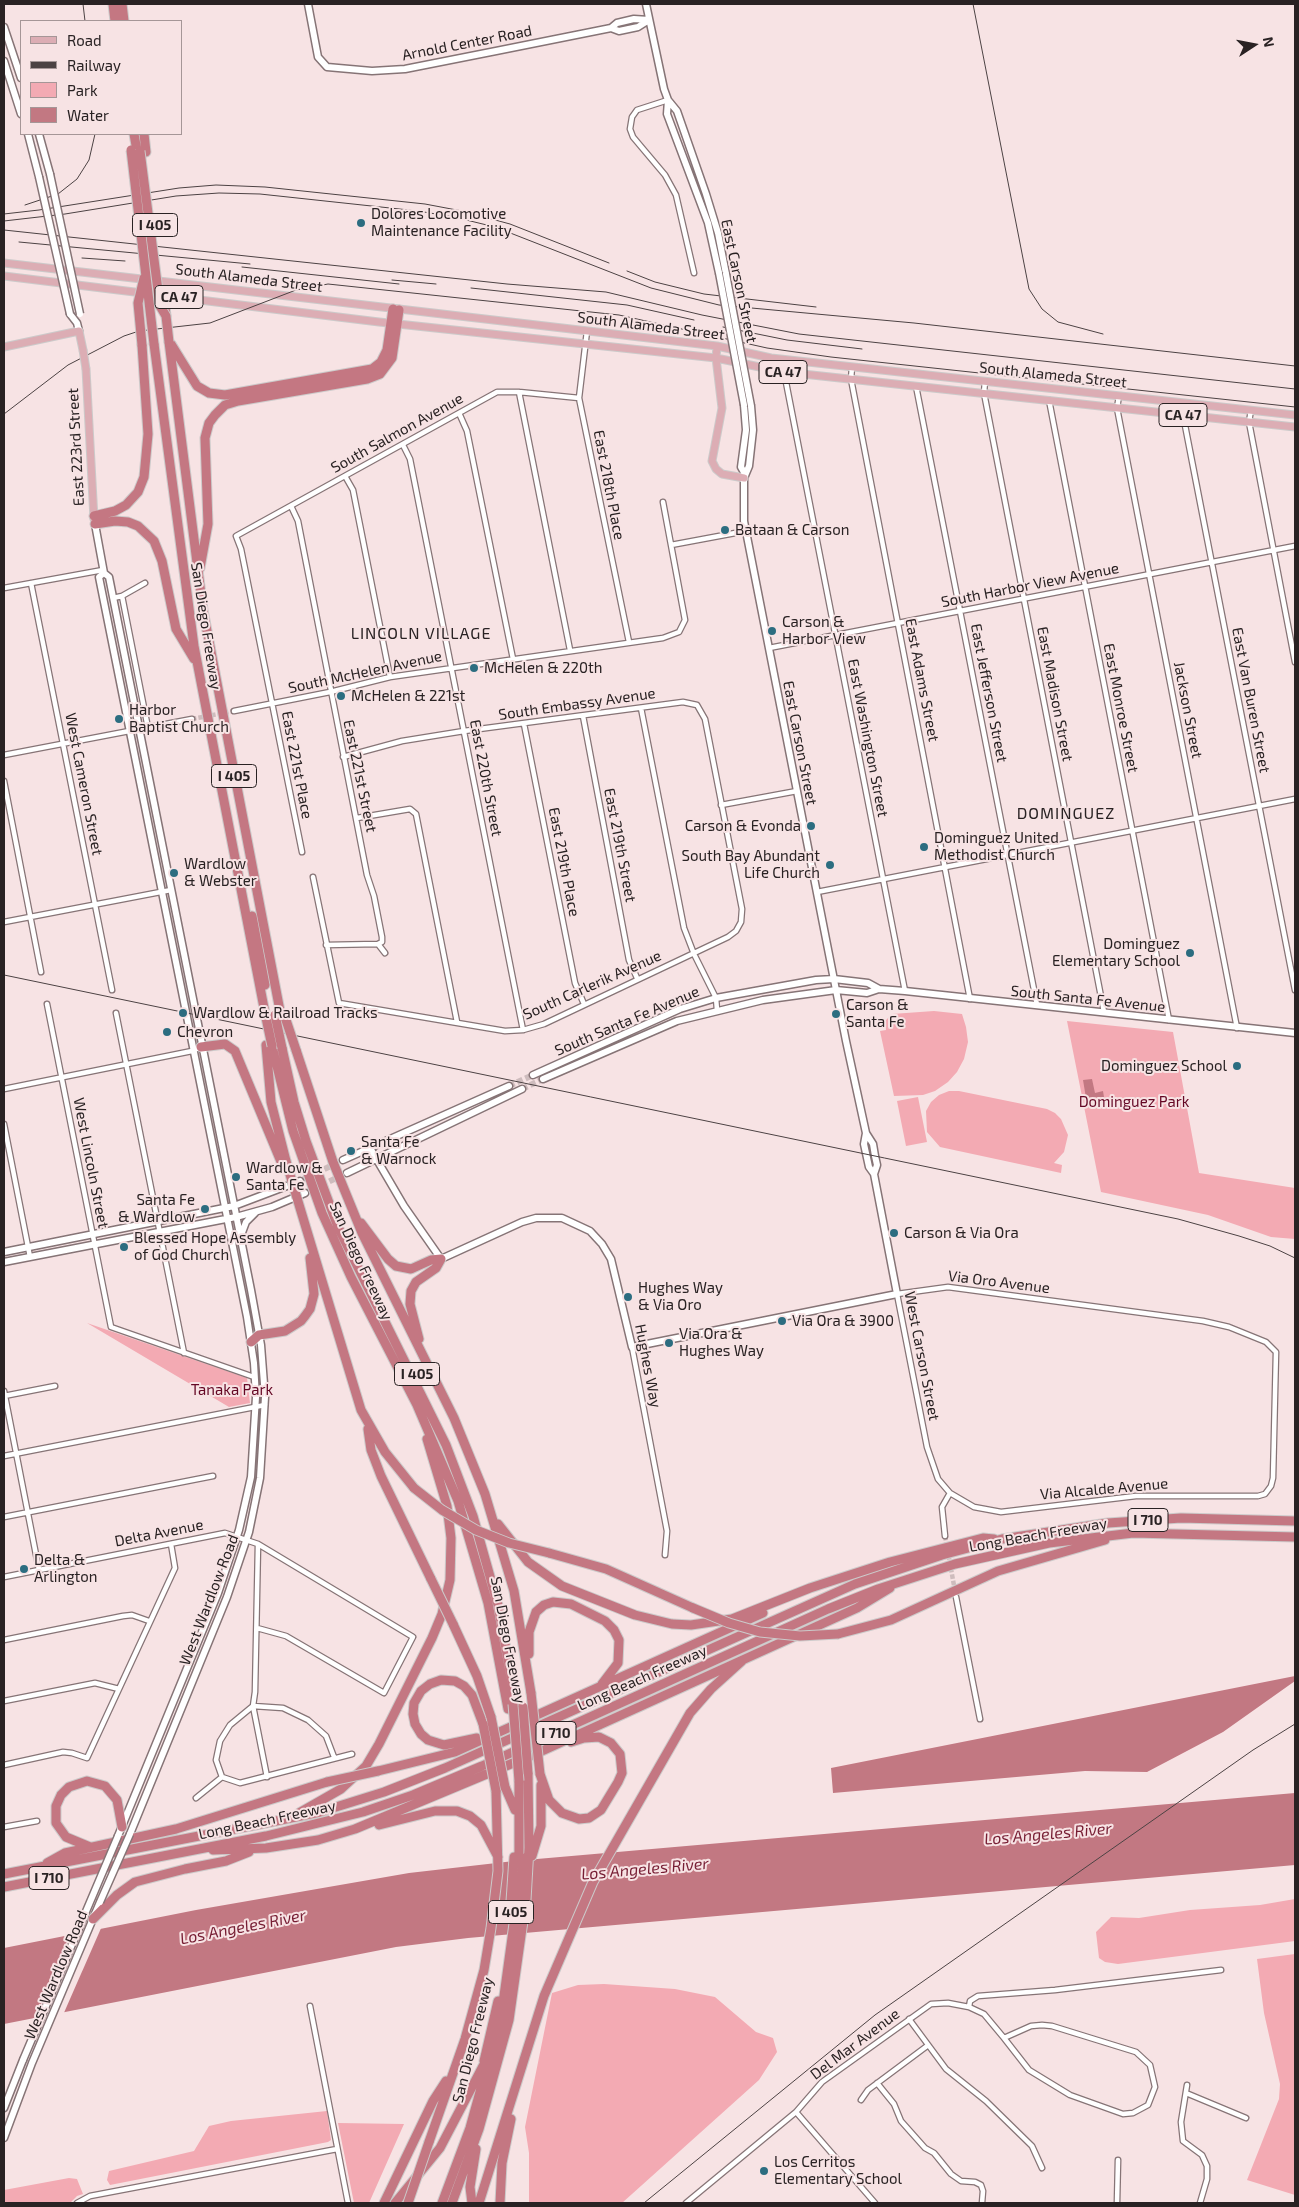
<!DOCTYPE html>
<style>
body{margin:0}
#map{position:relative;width:1299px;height:2207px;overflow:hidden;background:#f7e3e4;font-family:"Exo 2",sans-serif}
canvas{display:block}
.frame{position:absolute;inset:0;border:5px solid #292223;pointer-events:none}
.legend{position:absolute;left:20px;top:20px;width:162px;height:115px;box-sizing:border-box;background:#f7e3e4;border:1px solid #a59697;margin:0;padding:6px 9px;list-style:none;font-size:15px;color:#292223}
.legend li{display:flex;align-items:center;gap:10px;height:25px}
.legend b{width:25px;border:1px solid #a59697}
.north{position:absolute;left:1229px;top:20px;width:50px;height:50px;-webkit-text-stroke:4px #f7e3e4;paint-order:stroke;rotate:79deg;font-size:14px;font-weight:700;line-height:20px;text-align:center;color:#292223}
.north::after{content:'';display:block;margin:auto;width:18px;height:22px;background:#292223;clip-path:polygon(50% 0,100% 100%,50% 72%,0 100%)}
</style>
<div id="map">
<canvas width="1299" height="2207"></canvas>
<div class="frame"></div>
<ul class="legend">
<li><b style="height:6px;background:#dcadb4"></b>Road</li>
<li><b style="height:6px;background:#4c4243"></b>Railway</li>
<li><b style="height:14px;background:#f3aab3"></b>Park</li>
<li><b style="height:14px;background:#c27882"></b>Water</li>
</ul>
<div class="north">N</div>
</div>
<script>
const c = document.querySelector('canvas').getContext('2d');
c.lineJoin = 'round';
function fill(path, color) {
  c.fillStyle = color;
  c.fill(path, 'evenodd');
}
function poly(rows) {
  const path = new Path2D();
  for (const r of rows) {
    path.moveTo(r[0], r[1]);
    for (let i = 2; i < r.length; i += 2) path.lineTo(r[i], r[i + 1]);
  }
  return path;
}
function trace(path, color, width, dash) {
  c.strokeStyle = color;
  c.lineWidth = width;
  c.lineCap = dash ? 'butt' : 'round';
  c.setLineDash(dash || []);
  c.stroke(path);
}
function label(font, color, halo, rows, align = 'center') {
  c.font = font + ' "Exo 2",sans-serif';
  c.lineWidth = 4;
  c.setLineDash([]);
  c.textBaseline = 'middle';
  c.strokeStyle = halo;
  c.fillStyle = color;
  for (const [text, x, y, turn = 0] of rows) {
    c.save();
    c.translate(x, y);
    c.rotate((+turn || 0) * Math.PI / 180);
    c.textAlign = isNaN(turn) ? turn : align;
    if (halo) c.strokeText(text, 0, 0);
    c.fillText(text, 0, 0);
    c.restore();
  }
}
fill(poly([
 [934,1011,962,1014,966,1027,968,1042,964,1059,957,1072,948,1082,935,1091,923,1095,894,1096,880,1031,886,1030,885,1021,892,1014],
 [1067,1021,1173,1032,1199,1173,1295,1188,1295,1239,1271,1237,1208,1215,1101,1192],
 [949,1091,959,1091,1047,1109,1055,1113,1061,1119,1068,1135,1064,1152,1054,1163,1062,1165,1061,1173,940,1147,927,1132,926,1111,931,1102,939,1095],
 [918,1097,927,1142,906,1146,897,1101],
 [87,1323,247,1378,250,1403,229,1407],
 [1295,1899,1295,1941,1118,1964,1105,1962,1099,1958,1096,1932,1111,1917,1139,1918,1190,1910,1260,1905],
 [1295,1954,1295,2195,1247,2180,1279,2099,1280,2084,1264,2013,1257,1959],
 [604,1984,675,1989,715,1997,756,2032,773,2038,777,2052,759,2080,622,2203,529,2203,529,2153,525,2127,552,1993,578,1985],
 [327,2111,331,2140,328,2142,110,2185,107,2180,109,2171,194,2151,209,2126,231,2121],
 [338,2123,404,2124,369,2203,354,2203],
 [69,2178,77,2179,83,2194,77,2196,70,2203,4,2203,4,2190]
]), '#f3aab3');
fill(poly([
 [1092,1079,1095,1093,1103,1091,1104,1097,1086,1098,1083,1080],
 [1295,1676,1295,1681,1223,1732,1147,1772,1085,1771,833,1793,831,1768],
 [1295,1793,1295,1865,468,1938,396,1947,4,2024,4,1948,196,1910,409,1873,514,1861]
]), '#c27882');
fill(poly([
 [102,1926,63,2015,34,2021,71,1932]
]), '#f7e3e4');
trace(poly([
 [192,719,234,711],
 [945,1536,955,1591]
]), '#cebcbd', 4.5, [4.5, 2]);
trace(poly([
 [509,1086,533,1075],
 [522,1089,543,1079],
 [300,1181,343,1160],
 [305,1193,347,1173]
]), '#cebcbd', 6, [6, 3]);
const street = poly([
 [668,100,637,110,632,117,630,129,633,137,665,175,676,195,694,273],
 [587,331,579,398,629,642],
 [852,367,851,379,970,999],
 [784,372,905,991],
 [985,381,984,393,1104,1012],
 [916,386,1037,1005],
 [519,392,570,650],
 [1119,396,1117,408,1122,434,1237,1028],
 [1049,400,1169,1020],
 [1251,410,1249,422,1295,662],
 [459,413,467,431,513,659],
 [1183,415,1295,990],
 [403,445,410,459,523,1030],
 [345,476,353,490,390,677],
 [291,506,298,521,367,875,374,896,382,937,382,942,378,944],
 [671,545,746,531],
 [31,583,112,990],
 [4,588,103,570],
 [122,596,148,728],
 [113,598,122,596,145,583],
 [769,648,1295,546],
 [641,708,684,928,694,954,716,998,717,1010],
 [234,711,330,692,390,677,663,638,679,632,685,620,663,502],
 [583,716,629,960,637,978],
 [524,724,575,983,584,1004],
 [4,755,192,719],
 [4,781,41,972],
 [721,805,797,791],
 [357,818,410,809,416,814,457,1022],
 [302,852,241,549,236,536,497,392,519,392,579,398],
 [313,877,339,1003,505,1031,523,1030,544,1024,728,937,736,931,741,922,742,909,705,719,697,705,683,702,464,731,402,741,343,757],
 [817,892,1295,799],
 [4,922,171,890],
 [378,944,385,953],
 [326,945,378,944],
 [47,1004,111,1327,254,1377],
 [116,1013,184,1353],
 [4,1089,192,1051,201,1047],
 [4,1124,30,1257],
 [632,1347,667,1531,665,1555],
 [4,1391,39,1570],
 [4,1396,55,1386],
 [4,1456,265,1405],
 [4,1517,213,1476],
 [945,1536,942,1507,950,1493,938,1479,927,1447,897,1294,948,1287,1203,1321,1229,1327,1266,1342,1276,1352,1273,1478,1271,1486,1265,1494,1258,1496,1136,1496,1001,1512,974,1507,950,1493],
 [258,1544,255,1692,253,1706,267,1777],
 [4,1577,225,1533,258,1544,413,1637,384,1693,286,1636,257,1628],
 [956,1597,980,1719],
 [4,1640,123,1616,132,1615,149,1621],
 [4,1701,95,1683,119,1689],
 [4,1765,63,1752,72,1753,87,1758,175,1568,171,1544],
 [222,1777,216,1760,220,1741,230,1725,253,1706,283,1708,308,1720,326,1736,334,1757],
 [222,1777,240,1783,352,1754],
 [196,1798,222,1777],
 [4,1827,37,1821],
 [310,2006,348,2203],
 [969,2007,970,2001,978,1996,1055,1990,1221,1970],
 [909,2019,946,2069,986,2101,1032,2146,1042,2168],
 [1042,2025,1052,2026,1136,2052,1150,2065,1155,2087,1148,2105,1133,2113,1123,2114,1070,2095,1029,2070,1004,2038,1031,2026,1042,2025],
 [877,2083,894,2104,901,2121,925,2148,934,2153,951,2174,961,2181,975,2182,981,2185,983,2191,982,2203],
 [1187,2085,1181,2122,1183,2141,1202,2155,1207,2166,1207,2179,1200,2203],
 [1186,2093,1246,2118],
 [861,2100,868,2090,927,2046],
 [796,2112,875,2203],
 [77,2203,90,2196,337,2149],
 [686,2203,796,2112,822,2082,931,2004,948,2003,969,2007,984,2014,1004,2038],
 [1117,2203,1118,2160]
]);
const secondary = poly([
 [308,4,318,57,327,67,372,71,405,69,496,51,611,28,617,23,634,19,649,20],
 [646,4,664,89,668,100,677,111,706,194,718,233,726,274],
 [4,27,21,78],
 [611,28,619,31,638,27,649,20],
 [4,61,21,114],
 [668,100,667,114,708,223,719,273],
 [28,134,39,177],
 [39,134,50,174],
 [70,314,77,323,79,331],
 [744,405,746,430,741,467,745,474],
 [751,406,753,430,749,466,744,478,744,521,846,1041,866,1133,873,1144,875,1156,877,1165,874,1174],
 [95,524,104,573,109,577,251,1290,261,1345,265,1397,260,1478,249,1532,227,1597,130,1834],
 [104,573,99,577,247,1317,254,1363,256,1397,251,1477,239,1530,218,1593,118,1836],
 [533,1075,680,1009,716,998,816,980,834,979,868,983,879,989],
 [543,1079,677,1021,763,1000,836,990,867,993,879,989,905,991,1295,1033],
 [370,1148,404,1206,441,1259,522,1222,536,1218,562,1218,590,1231,602,1244,611,1259,632,1347,897,1294,874,1174,869,1167,864,1144,866,1133],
 [343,1160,509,1086],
 [347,1173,522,1089],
 [240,1238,246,1222,255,1213],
 [4,1252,234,1206,300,1181],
 [4,1262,236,1217,272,1207,305,1193],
 [4,2108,23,2060],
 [4,2138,32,2063,100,1902]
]);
const primary = poly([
 [4,263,717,346,771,358,1295,415],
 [4,276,379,322,716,358,784,372,1295,427],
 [717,346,716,358,722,408,712,461,716,469,722,474,744,478],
 [4,347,79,331,83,350],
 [86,369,94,519]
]);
const highway = poly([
 [113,4,115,21],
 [122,4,124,21],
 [134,134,137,151],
 [144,134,146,152],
 [164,297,166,316],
 [169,342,203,610,281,1016],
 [154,344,194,646,265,1013],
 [171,344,197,386,209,393,225,395,372,369,381,362,387,350,393,309],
 [94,516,115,511,126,505,138,492,144,477,148,434,142,345],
 [95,524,115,521,128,522,138,526,154,541,162,561,176,629,194,659],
 [200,568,208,524,205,438,209,423,215,415,225,405,238,401,367,379,380,374,392,358,399,310],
 [252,916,265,985],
 [266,1045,271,1102,286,1161],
 [272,1046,293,1131,322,1213,351,1277,417,1405,458,1501,488,1603,508,1709],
 [201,1047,225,1044,235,1051,282,1164],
 [282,1048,294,1102,306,1141,338,1227,446,1445,473,1516,498,1605,517,1709],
 [296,1050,333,1162,362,1233,454,1418,485,1494,514,1591,531,1693],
 [297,1198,361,1410,385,1452,414,1488],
 [361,1223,388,1259,396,1266,411,1269,431,1260,441,1259],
 [419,1339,410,1304,411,1291,416,1282,436,1268,441,1259],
 [251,1342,259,1335,285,1331,301,1321,305,1316,310,1309,314,1294,310,1258],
 [368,1429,371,1450,381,1476,431,1579],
 [498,1524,528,1562,562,1586,635,1615,672,1624,691,1625,732,1619,810,1588,890,1562,983,1538,994,1539],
 [549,1553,606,1569,693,1608],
 [453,1624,477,1676,491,1717],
 [838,1634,891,1620,998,1571,1105,1540],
 [529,1654,529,1632,536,1612,544,1605,553,1602,571,1604,605,1621,614,1630,619,1640,618,1663,602,1684],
 [477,1738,444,1745,428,1740,421,1734,415,1724,413,1714,414,1703,421,1691,430,1684,441,1680,455,1681,464,1686,472,1695,483,1724],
 [378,1771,455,1752,763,1613],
 [540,1774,549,1800,562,1813,579,1819,589,1818,601,1810,618,1782,622,1773,620,1754,611,1743,599,1737,584,1738,571,1742],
 [505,1787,515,1810],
 [299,1813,341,1789,366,1766,379,1744,432,1638,442,1614,450,1580,451,1538,447,1506,427,1439],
 [379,1825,435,1811,457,1811,470,1816,481,1825,498,1857],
 [90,1847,66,1837,56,1823,56,1806,61,1795,69,1787,87,1781,105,1786,117,1800,122,1827],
 [213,1850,266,1848,318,1840,355,1829,542,1751,857,1608,890,1588],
 [532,1856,541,1826,541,1785],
 [47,1863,65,1853,176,1829,327,1782],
 [519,1863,519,1781],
 [4,1874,276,1821,320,1812,384,1792,445,1768,855,1584,942,1555,1002,1539,1108,1523,1181,1518,1295,1521],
 [4,1887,266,1836,363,1812,413,1795,482,1766,828,1609,878,1589,955,1564,1049,1543,1133,1533,1295,1537],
 [519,1915,523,1858],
 [510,1916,514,1857],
 [93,1919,117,1895,135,1882,185,1869,226,1861,249,1852],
 [502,2010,516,1909],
 [500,2033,506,2004],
 [484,2061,498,2001],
 [429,2142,465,2039,484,1970,491,1928,498,1871,496,1791],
 [384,2203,433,2101,446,2081],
 [395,2203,440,2148,483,2066],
 [442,2203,470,2128,498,2027],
 [452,2203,479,2129,509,2020,526,1900,529,1848,528,1773],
 [472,2203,470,2187,476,2149],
 [479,2203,544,1996,593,1882,690,1713,711,1689,742,1661],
 [500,2203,502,2163,511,2119]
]);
trace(street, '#867476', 7);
trace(secondary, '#867476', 9);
trace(primary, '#cccaca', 9);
trace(highway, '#cccaca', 11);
trace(street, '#fff', 4.5);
trace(secondary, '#fff', 6);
trace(primary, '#dcadb4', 7);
trace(highway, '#c47782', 9);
trace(poly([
 [644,2203,875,2015,1253,1750,1295,1724]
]), '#4c4243', 1);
trace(poly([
 [83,4,85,21],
 [973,4,1029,289,1042,309,1058,322,1103,334],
 [25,205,58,194,77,179,89,160,95,134],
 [4,214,39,210,179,188,216,185,265,187,425,204,462,211,510,224,609,263],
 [4,221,65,214,176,196,219,193,260,194,418,211,454,217,495,227,651,288,719,305,914,323,1295,366],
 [4,230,507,284,606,292,702,315,799,334,1295,389],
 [19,242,250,264],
 [82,258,125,261],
 [242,267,399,284],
 [627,271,655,282,704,294,816,307],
 [392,280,436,284],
 [471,288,627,305,694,320],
 [723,327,787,340,862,349],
 [4,414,68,365,124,336,139,331,210,323,296,290,328,284,619,315,767,348,831,357,1295,407],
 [4,975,1178,1219,1239,1236,1270,1246,1295,1258]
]), '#4c4243', 1);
const secondaryBridge = poly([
 [50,174,80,314],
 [39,177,70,314],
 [719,273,744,405],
 [726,274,751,406],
 [100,1902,130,1834],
 [23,2060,118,1836]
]);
const primaryBridge = poly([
 [83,350,86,369]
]);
const highwayBridge = poly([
 [131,150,154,344],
 [140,151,160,306,166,316,169,342],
 [142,345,138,303,144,278],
 [265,1013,272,1046],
 [275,1015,282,1048],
 [285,1017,296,1050],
 [286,1161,297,1198],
 [414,1488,442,1510,476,1530,509,1543,549,1553],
 [431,1579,453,1624],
 [693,1608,729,1623,760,1632,800,1636,838,1634],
 [531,1693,540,1774],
 [513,1704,519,1781],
 [523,1707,528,1773],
 [491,1717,505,1787],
 [483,1724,496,1791],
 [327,1782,378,1771],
 [408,2203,429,2142]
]);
trace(secondaryBridge, '#867476', 9, []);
trace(primaryBridge, '#cccaca', 9, []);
trace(highwayBridge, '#cccaca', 11, []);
trace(secondaryBridge, '#fff', 6);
trace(primaryBridge, '#dcadb4', 7);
trace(highwayBridge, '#c47782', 9);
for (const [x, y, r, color] of [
 [361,223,5,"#2c6d80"],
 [725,530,5,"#2c6d80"],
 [772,631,5,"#2c6d80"],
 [474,668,5,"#2c6d80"],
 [341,696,5,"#2c6d80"],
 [119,719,5,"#2c6d80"],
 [811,826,5,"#2c6d80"],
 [924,847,5,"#2c6d80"],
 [830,865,5,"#2c6d80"],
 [174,873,5,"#2c6d80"],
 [1190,953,5,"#2c6d80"],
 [183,1013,5,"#2c6d80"],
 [836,1014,5,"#2c6d80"],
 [167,1032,5,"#2c6d80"],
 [1237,1066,5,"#2c6d80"],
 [351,1151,5,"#2c6d80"],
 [236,1177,5,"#2c6d80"],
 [205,1209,5,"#2c6d80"],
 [894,1233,5,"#2c6d80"],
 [124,1247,5,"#2c6d80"],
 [628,1297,5,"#2c6d80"],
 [782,1321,5,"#2c6d80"],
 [669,1343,5,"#2c6d80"],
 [24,1569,5,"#2c6d80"],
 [764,2171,5,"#2c6d80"]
]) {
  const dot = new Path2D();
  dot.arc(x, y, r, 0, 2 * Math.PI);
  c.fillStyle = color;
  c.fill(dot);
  trace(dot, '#f7e3e4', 2);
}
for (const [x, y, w] of [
 [155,225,45],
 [179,297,48],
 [783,372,48],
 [1183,415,48],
 [234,776,45],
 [417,1374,45],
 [1148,1520,40],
 [556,1733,40],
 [49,1878,40],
 [511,1912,45]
]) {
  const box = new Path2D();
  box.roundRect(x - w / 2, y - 11.5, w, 23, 4);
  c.fillStyle = '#f7e3e4';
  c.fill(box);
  trace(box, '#292223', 1);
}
label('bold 14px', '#292223', null, [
 ["I 405",155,225],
 ["CA 47",179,297],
 ["CA 47",783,372],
 ["CA 47",1183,415],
 ["I 405",234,776],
 ["I 405",417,1374],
 ["I 710",1148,1520],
 ["I 710",556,1733],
 ["I 710",49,1878],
 ["I 405",511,1912]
]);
label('15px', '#292223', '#f7e3e4', [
 ["Arnold Center Road",467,43,-11],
 ["South Alameda Street",249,278,7],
 ["East Carson Street",739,281,78],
 ["South Alameda Street",651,326,7],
 ["South Alameda Street",1053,375,6],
 ["South Salmon Avenue",397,433,-29],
 ["East 223rd Street",76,447,-93],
 ["East 218th Place",609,485,79],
 ["South Harbor View Avenue",1030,585,-11],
 ["San Diego Freeway",206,626,81],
 ["South McHelen Avenue",365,672,-12],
 ["East Adams Street",922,680,79],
 ["East Jefferson Street",989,693,79],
 ["East Madison Street",1055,694,79],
 ["East Van Buren Street",1251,700,79],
 ["South Embassy Avenue",577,704,-8],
 ["East Monroe Street",1121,708,79],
 ["Jackson Street",1188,710,79],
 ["East Washington Street",868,738,79],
 ["East Carson Street",800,743,79],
 ["East 221st Place",297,765,79],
 ["East 221st Street",360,776,78],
 ["East 220th Street",486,778,79],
 ["West Cameron Street",84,784,79],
 ["East 219th Street",620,845,79],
 ["East 219th Place",564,862,79],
 ["South Carlerik Avenue",592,985,-24],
 ["South Santa Fe Avenue",1088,999,6],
 ["South Santa Fe Avenue",627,1021,-23],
 ["West Lincoln Street",91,1163,79],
 ["San Diego Freeway",361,1261,65],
 ["Via Oro Avenue",999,1282,7],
 ["West Carson Street",922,1356,79],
 ["Hughes Way",648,1366,79],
 ["Via Alcalde Avenue",1104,1489,-5],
 ["Delta Avenue",159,1533,-11],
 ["Long Beach Freeway",1038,1535,-10],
 ["West Wardlow Road",209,1600,-69],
 ["San Diego Freeway",508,1640,79],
 ["Long Beach Freeway",642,1678,-24],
 ["Long Beach Freeway",267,1820,-12],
 ["West Wardlow Road",56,1975,-67],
 ["San Diego Freeway",473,2040,-76],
 ["Del Mar Avenue",855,2044,-37]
]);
label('15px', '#292223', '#f7e3e4', [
 ["Dolores Locomotive",371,214],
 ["Maintenance Facility",371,231],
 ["Bataan & Carson",735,530],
 ["Carson &",782,622],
 ["Harbor View",782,639],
 ["McHelen & 220th",484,668],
 ["McHelen & 221st",351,696],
 ["Harbor",129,710],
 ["Baptist Church",129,727],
 ["Carson & Evonda",801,826,"right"],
 ["Dominguez United",934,838],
 ["Methodist Church",934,855],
 ["South Bay Abundant",820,856,"right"],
 ["Life Church",820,873,"right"],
 ["Wardlow",184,864],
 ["& Webster",184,881],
 ["Dominguez",1180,944,"right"],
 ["Elementary School",1180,961,"right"],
 ["Carson &",846,1005],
 ["Santa Fe",846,1022],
 ["Wardlow & Railroad Tracks",193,1013],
 ["Chevron",177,1032],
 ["Dominguez School",1227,1066,"right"],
 ["Santa Fe",361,1142],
 ["& Warnock",361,1159],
 ["Wardlow &",246,1168],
 ["Santa Fe",246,1185],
 ["Santa Fe",195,1200,"right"],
 ["& Wardlow",195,1217,"right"],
 ["Carson & Via Ora",904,1233],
 ["Blessed Hope Assembly",134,1238],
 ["of God Church",134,1255],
 ["Hughes Way",638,1288],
 ["& Via Oro",638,1305],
 ["Via Ora & 3900",792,1321],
 ["Via Ora &",679,1334],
 ["Hughes Way",679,1351],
 ["Delta &",34,1560],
 ["Arlington",34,1577],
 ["Los Cerritos",774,2162],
 ["Elementary School",774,2179]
], 'left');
label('15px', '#640724', '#f7e3e4', [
 ["Dominguez Park",1134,1102],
 ["Tanaka Park",232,1390]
]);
c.letterSpacing = '1px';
label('16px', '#292223', '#f7e3e4', [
 ["LINCOLN VILLAGE",421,634],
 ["DOMINGUEZ",1066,814]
]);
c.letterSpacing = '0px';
label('italic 16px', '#761d33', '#f7e3e4', [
 ["Los Angeles River",1048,1834,-5],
 ["Los Angeles River",645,1869,-5],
 ["Los Angeles River",243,1927,-11]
]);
</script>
